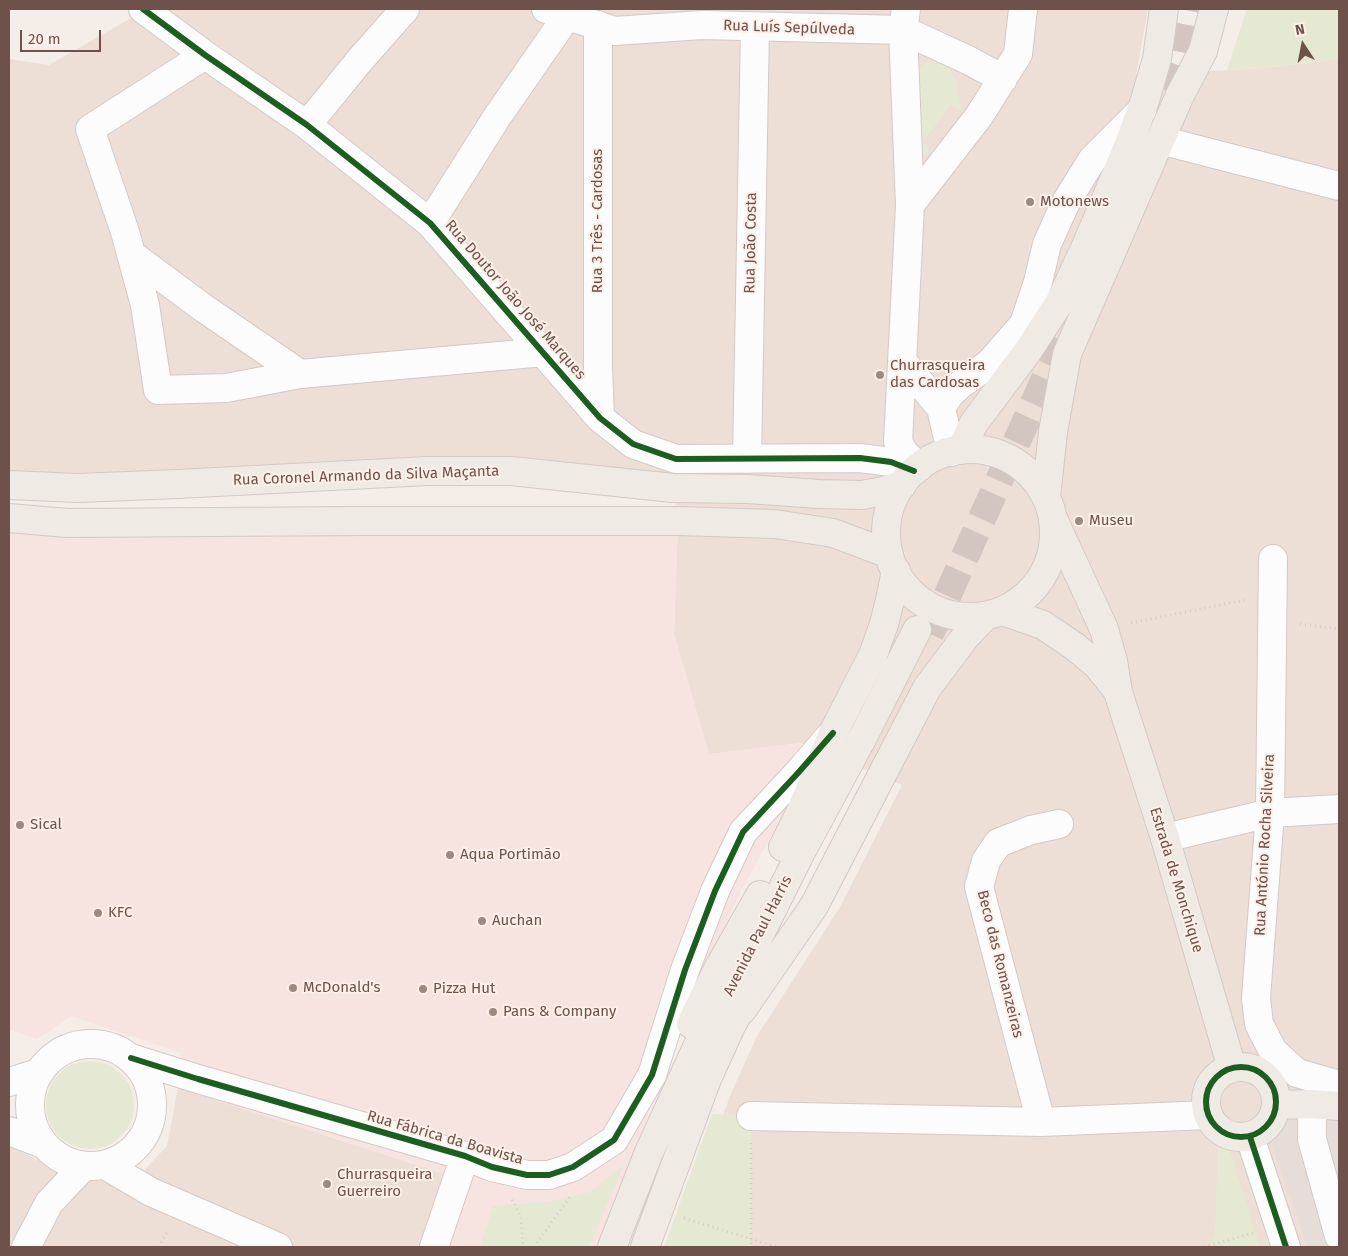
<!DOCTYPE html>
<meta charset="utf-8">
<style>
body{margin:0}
#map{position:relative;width:1348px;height:1256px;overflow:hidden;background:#f4ede8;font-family:"Fira Sans",sans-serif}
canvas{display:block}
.frame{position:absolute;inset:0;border:10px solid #6f514b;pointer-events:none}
.north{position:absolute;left:1278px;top:20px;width:50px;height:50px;-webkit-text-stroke:4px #fdf0e8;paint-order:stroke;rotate:349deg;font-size:14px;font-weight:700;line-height:20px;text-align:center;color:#6f514b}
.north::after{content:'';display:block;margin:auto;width:18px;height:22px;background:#6f514b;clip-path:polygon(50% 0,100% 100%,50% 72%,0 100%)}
.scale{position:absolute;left:20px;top:30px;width:81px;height:22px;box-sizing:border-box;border:2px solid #6f514b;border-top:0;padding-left:6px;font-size:15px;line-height:18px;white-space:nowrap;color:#6f514b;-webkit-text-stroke:4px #fdf0e8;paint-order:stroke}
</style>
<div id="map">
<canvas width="1348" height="1256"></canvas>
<div class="frame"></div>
<div class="north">N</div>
<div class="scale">20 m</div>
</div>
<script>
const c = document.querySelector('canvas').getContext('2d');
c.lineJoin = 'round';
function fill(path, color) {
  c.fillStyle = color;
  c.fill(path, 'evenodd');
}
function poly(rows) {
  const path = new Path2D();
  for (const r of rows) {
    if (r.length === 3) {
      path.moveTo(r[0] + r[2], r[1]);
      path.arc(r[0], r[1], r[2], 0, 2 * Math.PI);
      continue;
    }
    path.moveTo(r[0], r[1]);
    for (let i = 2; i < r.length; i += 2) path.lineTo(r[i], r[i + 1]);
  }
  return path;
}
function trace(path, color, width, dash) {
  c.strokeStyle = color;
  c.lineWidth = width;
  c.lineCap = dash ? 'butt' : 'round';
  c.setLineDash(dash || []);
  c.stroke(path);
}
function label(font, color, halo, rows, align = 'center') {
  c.font = font + ' "Fira Sans",sans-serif';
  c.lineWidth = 4;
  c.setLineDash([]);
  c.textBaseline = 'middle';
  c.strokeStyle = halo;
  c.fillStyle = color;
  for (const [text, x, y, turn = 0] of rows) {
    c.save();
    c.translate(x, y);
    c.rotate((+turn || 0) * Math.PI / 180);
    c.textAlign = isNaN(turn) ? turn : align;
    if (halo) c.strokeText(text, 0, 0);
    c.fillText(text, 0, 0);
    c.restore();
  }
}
fill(poly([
 [147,9,1148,9,1136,75,1265,68,1339,59,1339,1115,1270,1136,1307,1247,677,1247,707,1156,733,1089,757,1036,840,907,902,785,801,743,709,754,674,634,678,521,673,488,573,477,9,485,9,59,49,65],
 [178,1088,451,1176,425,1247,9,1247,9,1146,46,1164,127,1189,167,1146]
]), '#edded6');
fill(poly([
 [9,518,678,521,674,634,709,754,801,743,790,801,741,891,676,1032,637,1147,597,1247,425,1247,450,1176,178,1088,181,1053,71,1016,37,1039,9,1029]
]), '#f7e3df');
fill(poly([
 [1295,1113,1339,1115,1339,1247,1307,1247,1269,1136]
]), '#e6ddd9');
fill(poly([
 [1247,9,1339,9,1339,59,1265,68,1227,70],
 [935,61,949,68,957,83,961,111,951,105,923,142,932,152,924,156,916,151,916,72,923,64],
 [90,1105,44],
 [712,1114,751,1116,751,1247,664,1247],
 [1218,1137,1227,1142,1260,1247,1209,1247,1215,1233],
 [623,1166,589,1247,480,1247,493,1206,546,1202,590,1192]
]), '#e5e9d4');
trace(poly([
 [1173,93,1183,65,1194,9],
 [930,634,1067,330]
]), '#d3c6c1', 28, [28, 14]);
const minor = poly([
 [143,9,205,55,307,125,430,223,600,418,633,444,676,459,860,458,891,462,914,471],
 [546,9,615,31,702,25,903,30,968,60,1003,79],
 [906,9,903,30,910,205],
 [598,25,598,368,600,418],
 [205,55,90,129,125,232,145,305,158,390,226,388,300,374,544,352],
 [307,125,360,60,405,9],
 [1160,140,1339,186],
 [430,223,497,117,567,16],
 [132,255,202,307,300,374],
 [903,362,941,408,951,452],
 [941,408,950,394,961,384,989,364,1024,324,1038,282,1047,244,1066,202,1092,160,1142,110],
 [747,459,755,27],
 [919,467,904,453,898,442,910,205,979,116,1018,54,1023,9],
 [1273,559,1270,813,1256,998,1259,1024,1273,1051,1297,1073,1339,1085],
 [1165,838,1270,813,1339,809],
 [91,1105,61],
 [131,1058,198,1079,465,1156,492,1167,527,1175,549,1175,573,1167,614,1140,652,1075,685,970,715,891,743,832,798,773,830,736],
 [9,1082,38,1073],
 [1312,1104,1312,1139,1339,1236],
 [751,1116,1041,1122,1208,1115],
 [1041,1122,979,887,986,861,998,843,1031,830,1059,824],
 [9,1131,43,1144],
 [1250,1137,1286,1247],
 [105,1165,151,1192,278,1247],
 [26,1247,49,1203,82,1168],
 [434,1247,465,1156]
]);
const major = poly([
 [970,533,84],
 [961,450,974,423,1028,351,1061,300,1086,246,1130,142,1145,100,1157,59,1164,9],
 [9,485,78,488,178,484,427,471,511,471,673,488,748,489,819,494,862,495,883,491,902,485],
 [1046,497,1053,432,1067,354,1180,95,1203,51,1214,9],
 [9,518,67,523,363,521,678,521,775,524,833,533,889,554],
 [1054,521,1104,629,1113,661,1118,692,1165,838,1232,1068],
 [1003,611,1043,625,1074,646,1097,665,1118,691],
 [783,847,802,809,833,733,873,655,884,624,890,600,896,571],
 [742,1010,814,906,927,688,966,636,985,616],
 [691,1024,718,969,760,895],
 [1241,1102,35],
 [1277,1105,1312,1104,1339,1106],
 [612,1247,649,1152,698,1045,743,968,801,852,865,733,917,630],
 [645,1247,707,1079,731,1026,750,992]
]);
trace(minor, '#d3cac6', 30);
trace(major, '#d3c9c5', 30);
trace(poly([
 [1131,623,1245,600],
 [1300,624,1339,629],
 [751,1143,751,1247],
 [512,1200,521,1217,523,1247],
 [684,1218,777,1247],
 [159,1247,168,1230],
 [534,1247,570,1197],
 [1204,1247,1253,1233]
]), '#d5ccca', 3, [1, 4]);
trace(minor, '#fdfcfc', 28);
trace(major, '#f0eae5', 28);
trace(poly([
 [143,9,205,55,307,125,430,223,600,418,633,444,676,459,860,458,891,462,914,471],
 [131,1058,198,1079,465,1156,492,1167,527,1175,549,1175,573,1167,614,1140,652,1075,685,970,715,891,743,832,798,773,833,733],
 [1241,1102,35],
 [1250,1137,1286,1247]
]), '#1b5e20', 6);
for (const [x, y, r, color] of [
 [1030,202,5,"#9e8882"],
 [880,375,5,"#9e8882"],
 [1079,521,5,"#9e8882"],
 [20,825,5,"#9e8882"],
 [450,855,5,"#9e8882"],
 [98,913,5,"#9e8882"],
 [482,921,5,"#9e8882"],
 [293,988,5,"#9e8882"],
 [423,989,5,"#9e8882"],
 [493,1012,5,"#9e8882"],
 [327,1184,5,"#9e8882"]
]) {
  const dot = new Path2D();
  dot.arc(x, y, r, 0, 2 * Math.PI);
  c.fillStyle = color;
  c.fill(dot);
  trace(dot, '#fdf0e8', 2);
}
label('15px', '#6f514b', '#fdf0e8', [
 ["Rua Luís Sepúlveda",789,28,2],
 ["Rua 3 Três - Cardosas",598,221,-90],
 ["Rua João Costa",751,243,-89],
 ["Rua Doutor João José Marques",515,300,49],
 ["Rua Coronel Armando da Silva Maçanta",366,476,-2],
 ["Rua António Rocha Silveira",1265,845,-87],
 ["Estrada de Monchique",1176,880,73],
 ["Avenida Paul Harris",758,936,-63],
 ["Beco das Romanzeiras",1000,964,76],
 ["Rua Fábrica da Boavista",445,1138,16]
]);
label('15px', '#6f514b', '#fdf0e8', [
 ["Motonews",1040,202],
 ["Churrasqueira",890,366],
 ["das Cardosas",890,383],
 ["Museu",1089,521],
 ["Sical",30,825],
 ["Aqua Portimão",460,855],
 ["KFC",108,913],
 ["Auchan",492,921],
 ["McDonald's",303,988],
 ["Pizza Hut",433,989],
 ["Pans & Company",503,1012],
 ["Churrasqueira",337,1175],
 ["Guerreiro",337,1192]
], 'left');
</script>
